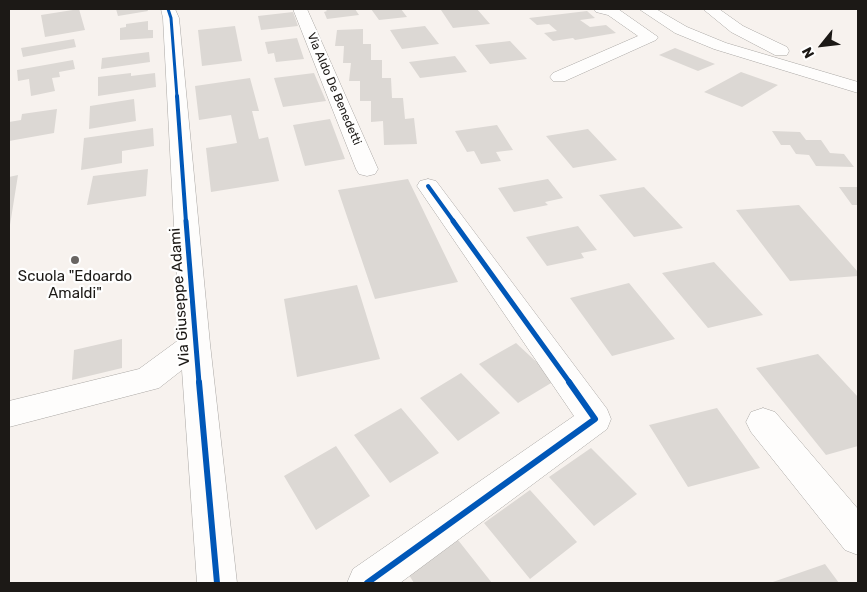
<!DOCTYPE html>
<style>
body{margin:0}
#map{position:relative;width:867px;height:592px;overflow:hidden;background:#f7f2ee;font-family:Rubik,sans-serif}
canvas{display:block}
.frame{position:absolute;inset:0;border:10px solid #1c1916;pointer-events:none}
.north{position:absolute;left:797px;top:20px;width:50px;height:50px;-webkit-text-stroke:4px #fff;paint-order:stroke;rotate:241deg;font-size:14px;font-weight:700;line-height:20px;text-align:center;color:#1c1916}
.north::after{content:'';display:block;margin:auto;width:18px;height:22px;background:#1c1916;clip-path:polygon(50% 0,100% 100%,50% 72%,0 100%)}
</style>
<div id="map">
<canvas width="867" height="592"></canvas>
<div class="frame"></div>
<div class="north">N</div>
</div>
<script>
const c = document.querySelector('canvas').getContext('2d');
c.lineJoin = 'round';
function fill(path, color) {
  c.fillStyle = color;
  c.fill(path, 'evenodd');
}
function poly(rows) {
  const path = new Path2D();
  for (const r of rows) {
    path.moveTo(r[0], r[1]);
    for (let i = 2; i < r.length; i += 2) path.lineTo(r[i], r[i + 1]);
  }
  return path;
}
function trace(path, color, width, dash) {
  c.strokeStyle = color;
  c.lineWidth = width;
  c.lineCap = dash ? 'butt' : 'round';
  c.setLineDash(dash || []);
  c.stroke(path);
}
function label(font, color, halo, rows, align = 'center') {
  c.font = font + ' Rubik,sans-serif';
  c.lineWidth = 4.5;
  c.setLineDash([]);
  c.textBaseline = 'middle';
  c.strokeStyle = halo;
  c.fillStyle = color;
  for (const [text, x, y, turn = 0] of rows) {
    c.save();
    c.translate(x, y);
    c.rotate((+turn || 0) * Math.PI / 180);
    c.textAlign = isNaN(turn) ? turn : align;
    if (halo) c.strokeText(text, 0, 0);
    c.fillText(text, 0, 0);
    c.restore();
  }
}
fill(poly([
 [79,9,85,30,45,37,41,15],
 [116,9,147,9,148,11,118,16],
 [325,9,355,9,359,15,327,19,324,12,327,11],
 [371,9,401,9,407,17,379,20],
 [458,9,477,9,490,24,453,28,441,10],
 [587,11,595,18,580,20,590,27,606,25,616,33,575,40,573,38,553,41,544,33,557,31,549,24,537,25,529,18],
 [293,12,298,26,261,30,258,16],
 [148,21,148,30,153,30,153,38,120,40,120,28,126,27,126,24],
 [235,26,242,61,202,66,198,30],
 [425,26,439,44,402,49,390,30],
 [363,29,363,44,371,44,371,60,382,60,382,78,391,78,392,98,403,98,405,119,414,118,417,144,384,145,383,121,371,122,371,101,360,101,360,81,349,81,351,63,343,63,344,46,335,46,337,30],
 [297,38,304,59,276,62,274,53,268,54,265,42],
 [74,39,76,47,23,57,21,48],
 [510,41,527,59,490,64,475,45],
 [675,48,715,64,698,71,659,55],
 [149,52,150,62,101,69,102,58],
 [455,56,467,72,420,78,409,62],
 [73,60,75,69,59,72,60,77,52,78,55,91,31,96,29,79,18,81,17,70],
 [741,72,778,85,742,107,704,92],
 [131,73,131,76,155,73,156,87,98,96,98,77],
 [314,73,326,101,283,107,274,78],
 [250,78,259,111,252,111,259,139,268,137,279,181,211,192,206,148,237,143,231,115,199,120,195,86],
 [134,99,136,121,89,129,90,106],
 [57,109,54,133,9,141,9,122,21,120,22,114],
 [330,119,345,159,305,166,293,125],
 [497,125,513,150,496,152,501,161,481,164,474,151,467,152,455,131],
 [153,128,154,146,122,151,122,163,81,170,84,138],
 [588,129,617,160,573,168,546,136],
 [772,131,800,132,806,140,821,140,830,153,844,154,854,167,816,166,809,155,796,154,790,145,781,145],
 [148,169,146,196,87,205,93,176],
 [18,175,10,225,9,225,9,177],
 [408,179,458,282,375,299,338,190],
 [548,179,563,198,545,202,548,205,514,212,498,188],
 [644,187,683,228,634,237,599,195],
 [839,187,858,187,858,205,852,205],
 [799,205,858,272,858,276,790,281,736,210],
 [578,226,597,250,581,253,584,258,547,266,526,237],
 [714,262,763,315,708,328,662,273],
 [629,283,675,339,612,356,570,298],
 [357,285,380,359,297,377,284,299],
 [122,339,122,368,72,380,74,350],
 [516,343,556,380,518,403,479,364],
 [818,354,858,397,858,446,826,455,756,368],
 [461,373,500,413,458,441,420,398],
 [401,408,439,453,390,483,354,435],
 [717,408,760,468,688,487,649,425],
 [336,446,370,496,316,530,284,476],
 [591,448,637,494,594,526,549,477],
 [530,490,577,542,530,579,484,523],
 [458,540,492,583,414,583,409,575],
 [825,564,839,583,770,583]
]), '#dcd8d4');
const minor = poly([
 [161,9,175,9,179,18,210,344,237,583,197,583,182,370,159,388,9,427,9,401,139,369,180,339,163,18,161,9],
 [293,9,307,9,378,169,375,174,367,176,359,174,356,169,293,9],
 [594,9,618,9,658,37,656,40,565,81,553,81,550,77,553,73,638,36,608,15,596,12,594,9],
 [639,9,656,9,687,27,726,43,858,82,858,93,714,49,675,33,639,9],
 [703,9,719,9,743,26,787,47,789,51,787,55,775,55,731,32,703,9],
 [428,179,436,181,607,409,611,419,607,429,400,583,347,583,353,569,574,416,417,186,420,181,428,179],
 [763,408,775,412,858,509,858,555,845,550,751,432,746,422,751,412,763,408]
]);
trace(minor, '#aaa7a4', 1);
fill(minor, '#fefdfc');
trace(poly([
 [168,9,171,18,177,97]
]), '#0057b8', 3);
trace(poly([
 [177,96,186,222],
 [428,186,454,222]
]), '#0057b8', 4);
trace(poly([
 [186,221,199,383],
 [453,221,570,383]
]), '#0057b8', 5);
trace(poly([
 [199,382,217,583],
 [367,583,595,419,569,382]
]), '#0057b8', 6);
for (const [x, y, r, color] of [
 [75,260,5,"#696562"]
]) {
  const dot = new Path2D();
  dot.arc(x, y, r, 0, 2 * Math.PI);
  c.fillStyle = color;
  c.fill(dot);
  trace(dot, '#fff', 2);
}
label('12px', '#1c1916', '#fff', [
 ["Via Aldo De Benedetti",334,89,67]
]);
label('15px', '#1c1916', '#fff', [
 ["Scuola \"Edoardo",75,277],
 ["Amaldi\"",75,294]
]);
label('15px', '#1c1916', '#fff', [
 ["Via Giuseppe Adami",180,297,-94]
]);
</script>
